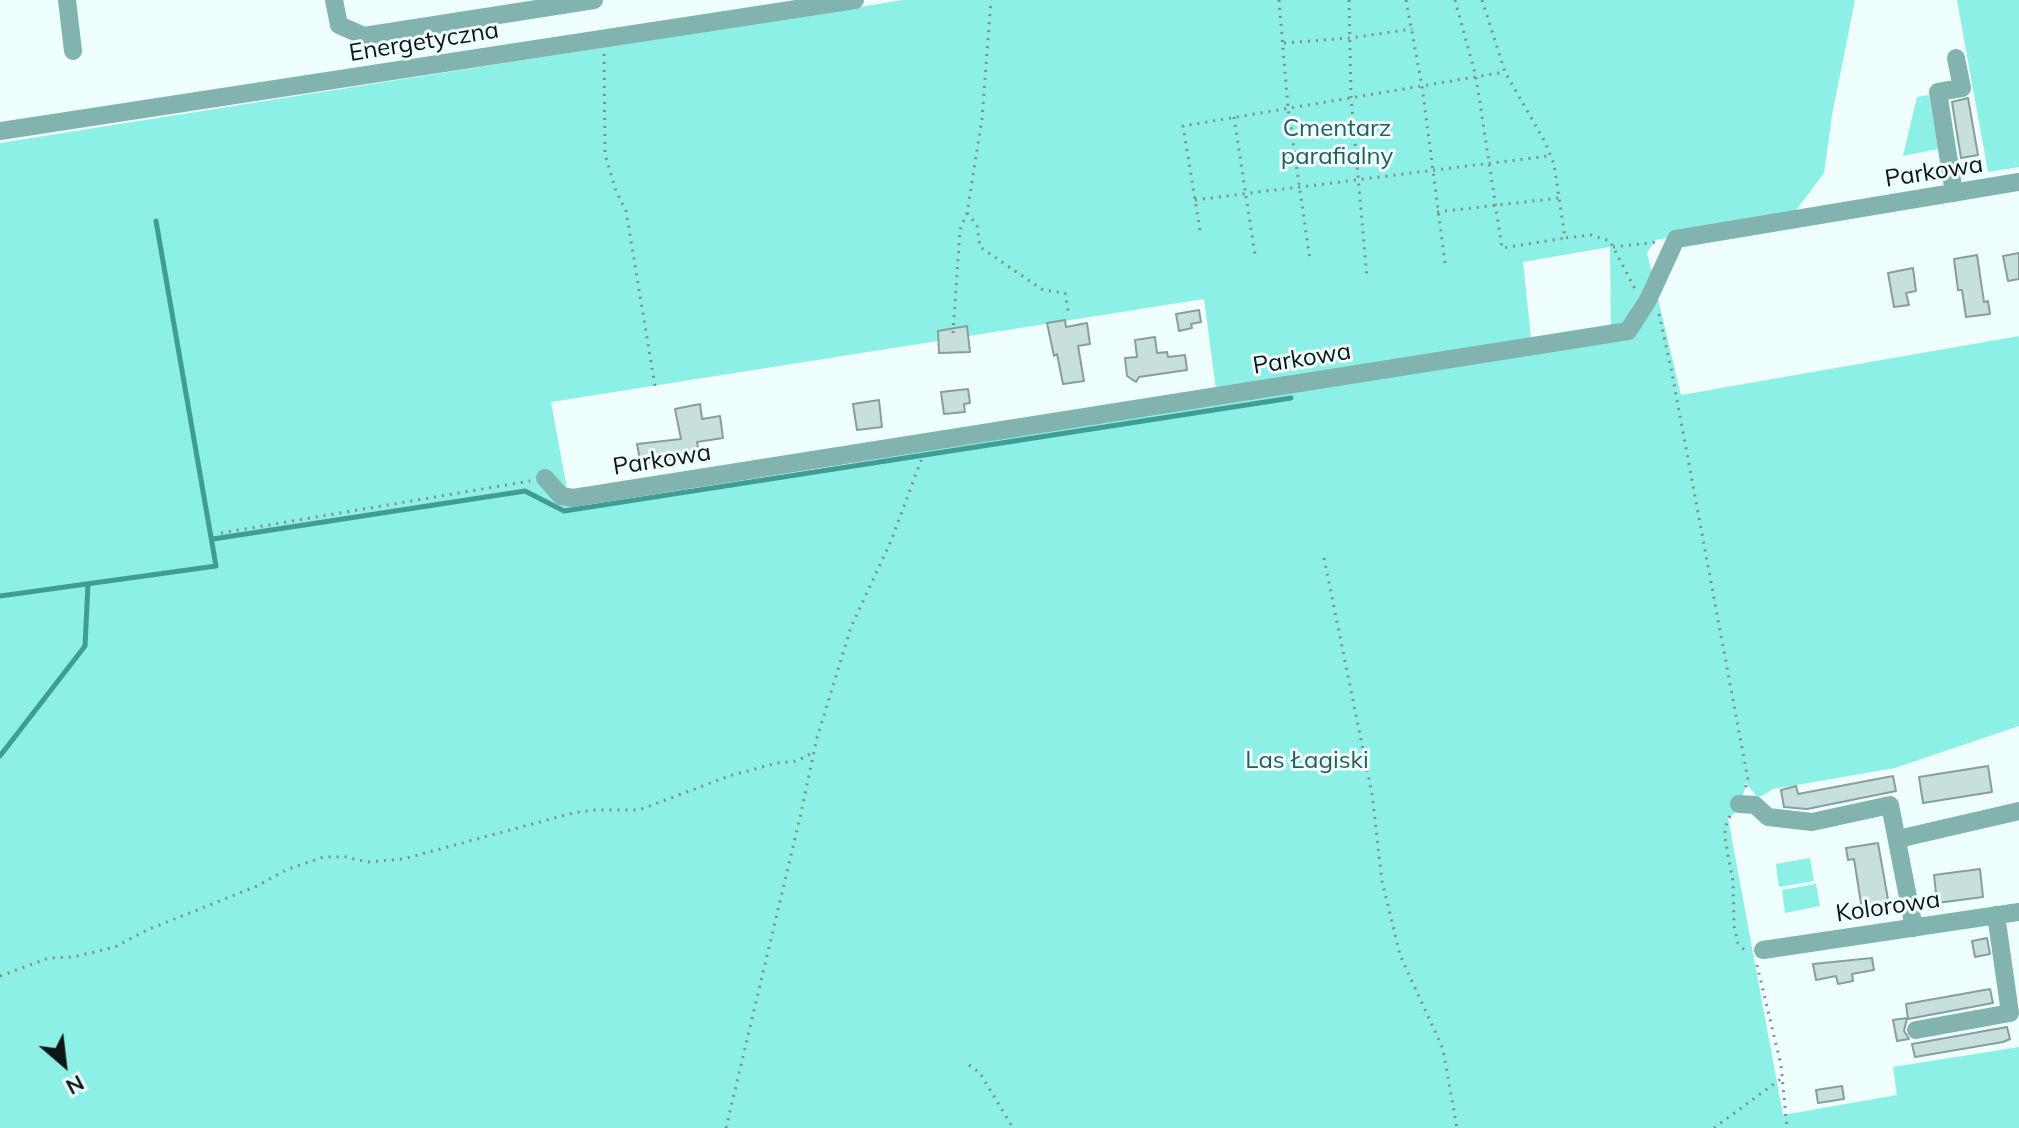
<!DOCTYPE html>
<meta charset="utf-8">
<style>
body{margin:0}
#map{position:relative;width:2019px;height:1128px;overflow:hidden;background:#effffd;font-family:Mulish,sans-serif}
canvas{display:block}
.north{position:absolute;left:24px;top:1024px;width:80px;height:80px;-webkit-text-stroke:6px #effffd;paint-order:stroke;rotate:152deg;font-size:22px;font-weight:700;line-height:32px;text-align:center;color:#0d1615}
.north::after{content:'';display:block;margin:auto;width:28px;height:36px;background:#0d1615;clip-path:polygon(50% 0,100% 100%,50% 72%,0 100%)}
</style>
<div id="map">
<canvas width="2019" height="1128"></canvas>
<div class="north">N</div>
</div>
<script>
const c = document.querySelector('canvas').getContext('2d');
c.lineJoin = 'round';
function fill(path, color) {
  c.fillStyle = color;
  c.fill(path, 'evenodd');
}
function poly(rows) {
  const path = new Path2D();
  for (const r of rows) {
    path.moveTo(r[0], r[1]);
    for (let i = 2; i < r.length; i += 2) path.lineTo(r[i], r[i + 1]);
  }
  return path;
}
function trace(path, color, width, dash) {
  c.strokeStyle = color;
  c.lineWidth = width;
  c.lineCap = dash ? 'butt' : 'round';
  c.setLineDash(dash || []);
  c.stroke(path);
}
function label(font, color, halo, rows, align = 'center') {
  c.font = font + ' Mulish,sans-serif';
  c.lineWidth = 6;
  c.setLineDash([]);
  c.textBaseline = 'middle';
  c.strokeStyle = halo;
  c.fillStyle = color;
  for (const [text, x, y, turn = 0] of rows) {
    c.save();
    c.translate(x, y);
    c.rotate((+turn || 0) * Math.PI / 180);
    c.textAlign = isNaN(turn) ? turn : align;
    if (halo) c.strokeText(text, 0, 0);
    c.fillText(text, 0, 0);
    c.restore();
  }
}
fill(poly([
 [903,0,1855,0,1832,115,1824,173,1791,217,1655,240,1647,253,1681,395,2019,336,2019,726,1895,768,1773,789,1758,798,1745,782,1745,789,1735,813,1728,818,1783,1115,1897,1095,1893,1067,2019,1047,2019,1128,0,1128,0,143],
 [1610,247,1611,338,571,510,551,402,1204,299,1216,389,1531,338,1523,262],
 [1957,0,2019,0,2019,167,1988,172],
 [1929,95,1938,149,1903,156,1917,97],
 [1810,858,1814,881,1779,887,1776,864],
 [1816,884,1820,906,1785,913,1782,890]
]), '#8cf0e7');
trace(poly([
 [213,539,525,491,564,511,1291,398],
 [0,596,216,566,156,221],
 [0,756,85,646,88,584]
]), '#3f9d96', 5);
const building = poly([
 [1968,98,1978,155,1961,158,1952,102,1968,98],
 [2019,253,2019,279,2008,281,2003,256,2019,253],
 [1977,255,1984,302,1988,301,1990,314,1966,317,1962,290,1958,290,1954,259,1977,255],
 [1913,268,1916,291,1906,293,1909,305,1894,307,1888,273,1913,268],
 [1199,310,1201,322,1191,324,1192,328,1179,331,1176,314,1199,310],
 [1065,320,1066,327,1087,323,1090,344,1078,346,1084,381,1063,384,1057,354,1054,356,1047,323,1065,320],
 [967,326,970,352,939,353,938,331,967,326],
 [1155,337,1157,353,1167,352,1168,357,1185,355,1187,370,1139,377,1136,382,1127,376,1125,358,1137,357,1135,340,1155,337],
 [968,389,970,403,964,404,965,412,944,414,941,392,968,389],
 [879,400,882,427,857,430,853,404,879,400],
 [700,404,702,419,720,416,723,438,697,442,699,453,641,465,637,444,681,439,675,409,700,404],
 [1988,766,1992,792,1923,803,1919,777,1988,766],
 [1893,776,1896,791,1807,809,1784,807,1781,790,1796,786,1798,794,1893,776],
 [1878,843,1890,911,1863,916,1854,859,1848,860,1846,848,1878,843],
 [1980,869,1983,897,1937,903,1934,875,1980,869],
 [1987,938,1990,954,1975,957,1972,941,1987,938],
 [1872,958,1874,970,1852,974,1853,981,1838,984,1836,976,1816,980,1813,964,1872,958],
 [1990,989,1993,1003,1908,1019,1906,1004,1990,989],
 [1907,1018,1904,1031,1909,1039,1897,1041,1893,1020,1907,1018],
 [2007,1027,2010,1039,2003,1042,1915,1057,1912,1044,2007,1027],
 [1842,1086,1844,1099,1818,1103,1816,1090,1842,1086]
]);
fill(building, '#c7e0dd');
trace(building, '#879f9c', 2);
trace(poly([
 [1279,0,1288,108,1310,260],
 [1349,0,1351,97,1367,278],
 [1406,0,1422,86,1445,263],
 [1455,0,1476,77,1502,248,1565,238],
 [1482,0,1505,72,1545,142,1554,164,1565,238,1591,235,1610,241,1635,289],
 [1284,43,1350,38,1412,29],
 [604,54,605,154,616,191,626,211,655,386],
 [1234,117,1255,255],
 [1195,200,1548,156],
 [1437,212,1559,198],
 [967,213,977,225,980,247,1043,290,1065,293,1069,316],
 [1200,230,1183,126,1505,72],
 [1613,247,1657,242],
 [1659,314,1671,368,1748,780,1745,789],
 [953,333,960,230,967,213,982,119,991,0],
 [221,533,530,481],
 [1324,558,1372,794,1382,881,1400,955,1443,1049,1457,1128],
 [1730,816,1725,828,1725,838,1733,882,1734,926,1738,943,1748,954],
 [1757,965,1781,1065,1787,1128],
 [0,976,49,958,73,957,115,947,147,930,257,886,286,870,323,857,346,857,367,862,403,859,573,813,595,810,639,810,729,776,777,763,797,761,812,753],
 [969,1065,980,1073,1013,1128],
 [726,1128,801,813,817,738,851,627,891,541,922,458],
 [1714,1128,1782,1078]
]), '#818e8c', 3, [2, 6]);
trace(poly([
 [67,0,73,51],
 [334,0,339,25,364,36,594,0],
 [0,131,855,0],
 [1954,193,1938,92,1962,88,1956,58],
 [545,478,561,496,573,498,1628,331,1648,300,1676,239,2019,182],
 [1739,804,1755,805,1768,817,1812,822,1890,805,1914,928],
 [1898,839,2019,811],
 [1763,950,2019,912],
 [1916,1030,2010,1013,1996,915]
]), '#83b3ae', 18);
label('24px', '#0d1615', '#effffd', [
 ["Energetyczna",424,42,-9],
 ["Parkowa",1934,172,-9],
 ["Parkowa",1302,359,-9],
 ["Parkowa",662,460,-9],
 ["Kolorowa",1888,907,-8]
]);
label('24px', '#285e5a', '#effffd', [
 ["Cmentarz",1337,129],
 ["parafialny",1337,157],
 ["Las Łagiski",1307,761]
]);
</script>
